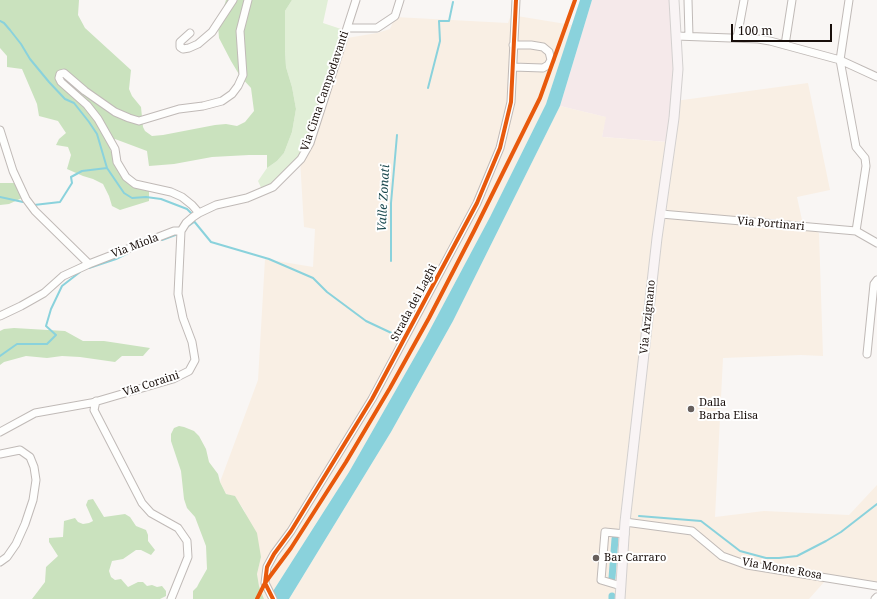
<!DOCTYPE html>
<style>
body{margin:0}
#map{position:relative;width:877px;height:599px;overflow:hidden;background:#f9f6f4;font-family:"Noto Serif",serif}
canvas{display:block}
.scale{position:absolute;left:731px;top:24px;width:101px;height:18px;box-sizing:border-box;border:2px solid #180e0a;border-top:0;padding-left:5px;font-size:12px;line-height:14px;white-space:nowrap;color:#180e0a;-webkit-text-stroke:3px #fff;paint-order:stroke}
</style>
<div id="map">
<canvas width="877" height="599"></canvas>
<div class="scale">100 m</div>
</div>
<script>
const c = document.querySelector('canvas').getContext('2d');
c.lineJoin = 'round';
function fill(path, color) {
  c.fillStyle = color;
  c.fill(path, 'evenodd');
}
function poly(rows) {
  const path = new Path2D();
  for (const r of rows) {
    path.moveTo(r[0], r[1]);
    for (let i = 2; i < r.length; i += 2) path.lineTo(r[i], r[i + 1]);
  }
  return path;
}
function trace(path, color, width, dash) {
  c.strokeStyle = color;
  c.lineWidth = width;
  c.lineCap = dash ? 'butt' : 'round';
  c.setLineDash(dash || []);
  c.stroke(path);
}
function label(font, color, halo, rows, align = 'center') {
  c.font = font + ' "Noto Serif",serif';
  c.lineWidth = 4;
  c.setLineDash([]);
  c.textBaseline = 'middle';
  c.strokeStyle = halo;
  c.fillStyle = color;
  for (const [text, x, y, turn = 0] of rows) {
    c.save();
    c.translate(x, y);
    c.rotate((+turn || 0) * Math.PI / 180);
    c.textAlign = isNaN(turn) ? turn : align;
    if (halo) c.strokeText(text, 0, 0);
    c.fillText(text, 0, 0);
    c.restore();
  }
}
fill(poly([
 [592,0,675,0,676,37,667,142,602,137,605,117,560,106]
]), '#f5e9ea');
fill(poly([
 [511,15,572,25,546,104,490,217,425,339,349,472,268,599,264,599,259,586,257,574,261,557,244,510,235,497,226,494,220,482,258,380,265,259,313,267,315,229,304,227,300,159,341,39,377,33,390,29,395,17,508,23],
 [808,83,830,190,797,197,802,220,819,233,823,356,801,355,723,358,715,517,764,511,849,515,877,485,877,589,825,581,809,599,289,599,391,432,453,321,560,106,606,117,602,137,667,142,675,101]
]), '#f9efe4');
fill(poly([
 [292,0,328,0,323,23,344,30,308,144,300,159,263,192,258,181,267,168,277,161,284,153,292,132,296,109,292,87,286,67,285,50,285,11]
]), '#e1efd7');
fill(poly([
 [0,0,79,0,78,15,85,28,131,70,129,89,132,96,141,107,143,127,145,131,152,136,163,135,215,125,226,124,237,126,245,122,254,111,251,88,240,76,231,61,219,38,218,26,226,0,292,0,285,11,285,50,286,67,292,87,296,109,292,132,284,153,277,161,267,168,267,155,249,155,212,157,174,164,149,166,147,151,115,139,108,143,116,166,121,176,149,190,149,201,120,210,112,206,109,196,103,184,93,179,83,176,67,169,71,155,68,147,56,145,59,139,66,133,58,121,39,116,37,104,22,69,7,67,7,56,0,48],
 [0,183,16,183,22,198,9,204,0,205],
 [14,328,65,331,83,341,104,341,150,348,143,356,122,356,115,362,80,357,62,356,47,358,26,356,4,362,0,365,0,331,4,329],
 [179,426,184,427,194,431,199,436,206,449,209,462,218,474,220,482,226,494,235,496,257,533,261,557,257,574,259,586,264,599,193,599,193,591,197,587,199,583,207,569,206,546,195,517,187,508,184,499,181,471,171,441,171,434,174,428],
 [93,499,104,517,125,514,130,517,136,526,146,530,148,535,148,541,155,550,151,555,141,550,136,550,123,559,112,561,109,571,111,577,115,580,121,579,128,587,138,582,143,582,147,586,152,585,157,587,162,586,166,591,166,596,160,599,32,599,45,582,46,567,58,556,49,542,49,538,63,537,64,521,75,518,78,522,83,524,89,523,93,521,86,505,88,500]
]), '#cae2be');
fill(poly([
 [580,0,592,0,560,106,453,321,391,432,289,599,268,599,349,472,425,339,490,217,546,104]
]), '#8ad2dc');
trace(poly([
 [0,21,4,23,10,30,21,44,30,59,49,82,65,99,74,103,89,122,97,134,107,168,124,193,132,198,146,197,161,199,187,209,191,213],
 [428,88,440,41,439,21,449,21,453,2],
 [0,197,23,202],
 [34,205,60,202,72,183,71,177,82,171,107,168],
 [193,220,211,242,269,259,313,278,327,292,366,321,400,337],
 [187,227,194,222],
 [162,240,178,234],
 [391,261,391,203,397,135],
 [89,268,116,259,128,253],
 [0,356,17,344,47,344,56,335,46,326,51,309,62,286,80,272],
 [639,516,701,521,740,551,766,558,779,558,797,556,826,541,841,532,877,504]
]), '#8ad2dc', 2);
trace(poly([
 [612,578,615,539],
 [612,599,612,596]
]), '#8ad2dc', 7);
const minor = poly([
 [688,0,689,36],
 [849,0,840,60,856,147,865,158,866,166,856,231],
 [348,28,377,28,395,16,400,0],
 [190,33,180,42,180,47,183,49,189,48,198,44,212,32,233,0],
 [676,36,758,39,770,41,840,60,877,77],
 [737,38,744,0],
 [785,45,792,0],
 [513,67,543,68,548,65,551,60,549,52,543,47,531,45,513,45],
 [0,130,13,171,26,199,35,211,89,264],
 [199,213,192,205,182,197,171,192,135,184,126,177,117,162,115,149,98,119,87,105,61,82,59,78,60,74,64,73,85,91,115,112,129,118,139,121,179,109,203,106,222,101,232,94,238,86,243,75,240,31,248,0],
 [661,214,856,231,877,243],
 [0,316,21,306,44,293,63,276,89,264,174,231,181,231],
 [867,354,874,284,877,280],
 [96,401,94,410,142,503,151,513,178,528,187,541,188,557,171,599],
 [0,432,35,413,91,403,173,379,189,371,195,360,192,342,183,318,178,294,181,231,186,223,193,217,199,213,216,205,247,198,273,187,301,159,310,143,356,0],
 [0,454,20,450,30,457,34,467,36,480,33,500,25,524,16,544,7,557,0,562],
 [625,522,692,531,722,556,747,565,877,586],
 [621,586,601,580,605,532,625,534],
 [273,599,265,583,267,567,274,554,291,531,372,399,477,203,500,148,511,102,516,0],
 [875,599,877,597]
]);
const major = poly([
 [620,599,625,522,657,238,674,118,678,69,674,0]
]);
trace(minor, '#c0bab7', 9);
trace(major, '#d3d0cf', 11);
trace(minor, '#fefefd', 7);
trace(major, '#f9f4f5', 9);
trace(poly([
 [257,599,265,583,291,548,346,462,390,388,429,318,474,231,540,98,575,0],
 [273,599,265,583,267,567,274,554,291,531,372,399,477,203,500,148,511,102,516,0]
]), '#e8590c', 4);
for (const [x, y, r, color] of [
 [691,409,4,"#675f5c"],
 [596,558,4,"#675f5c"]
]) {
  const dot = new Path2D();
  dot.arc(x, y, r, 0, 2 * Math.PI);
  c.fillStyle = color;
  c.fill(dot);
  trace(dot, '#fff', 1.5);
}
label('11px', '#180e0a', '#fff', [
 ["Via Cima Campodavanti",325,91,-71],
 ["Via Portinari",771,224,5],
 ["Via Miola",135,246,-21],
 ["Strada dei Laghi",414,303,-62],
 ["Via Arzignano",648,317,-84],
 ["Via Coraini",151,384,-18],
 ["Via Monte Rosa",782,569,10]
]);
label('11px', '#180e0a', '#fff', [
 ["Dalla",699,403],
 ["Barba Elisa",699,416],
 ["Bar Carraro",604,558]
], 'left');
label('italic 12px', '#1a494f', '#fff', [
 ["Valle Zonati",384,198,-87]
]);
</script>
